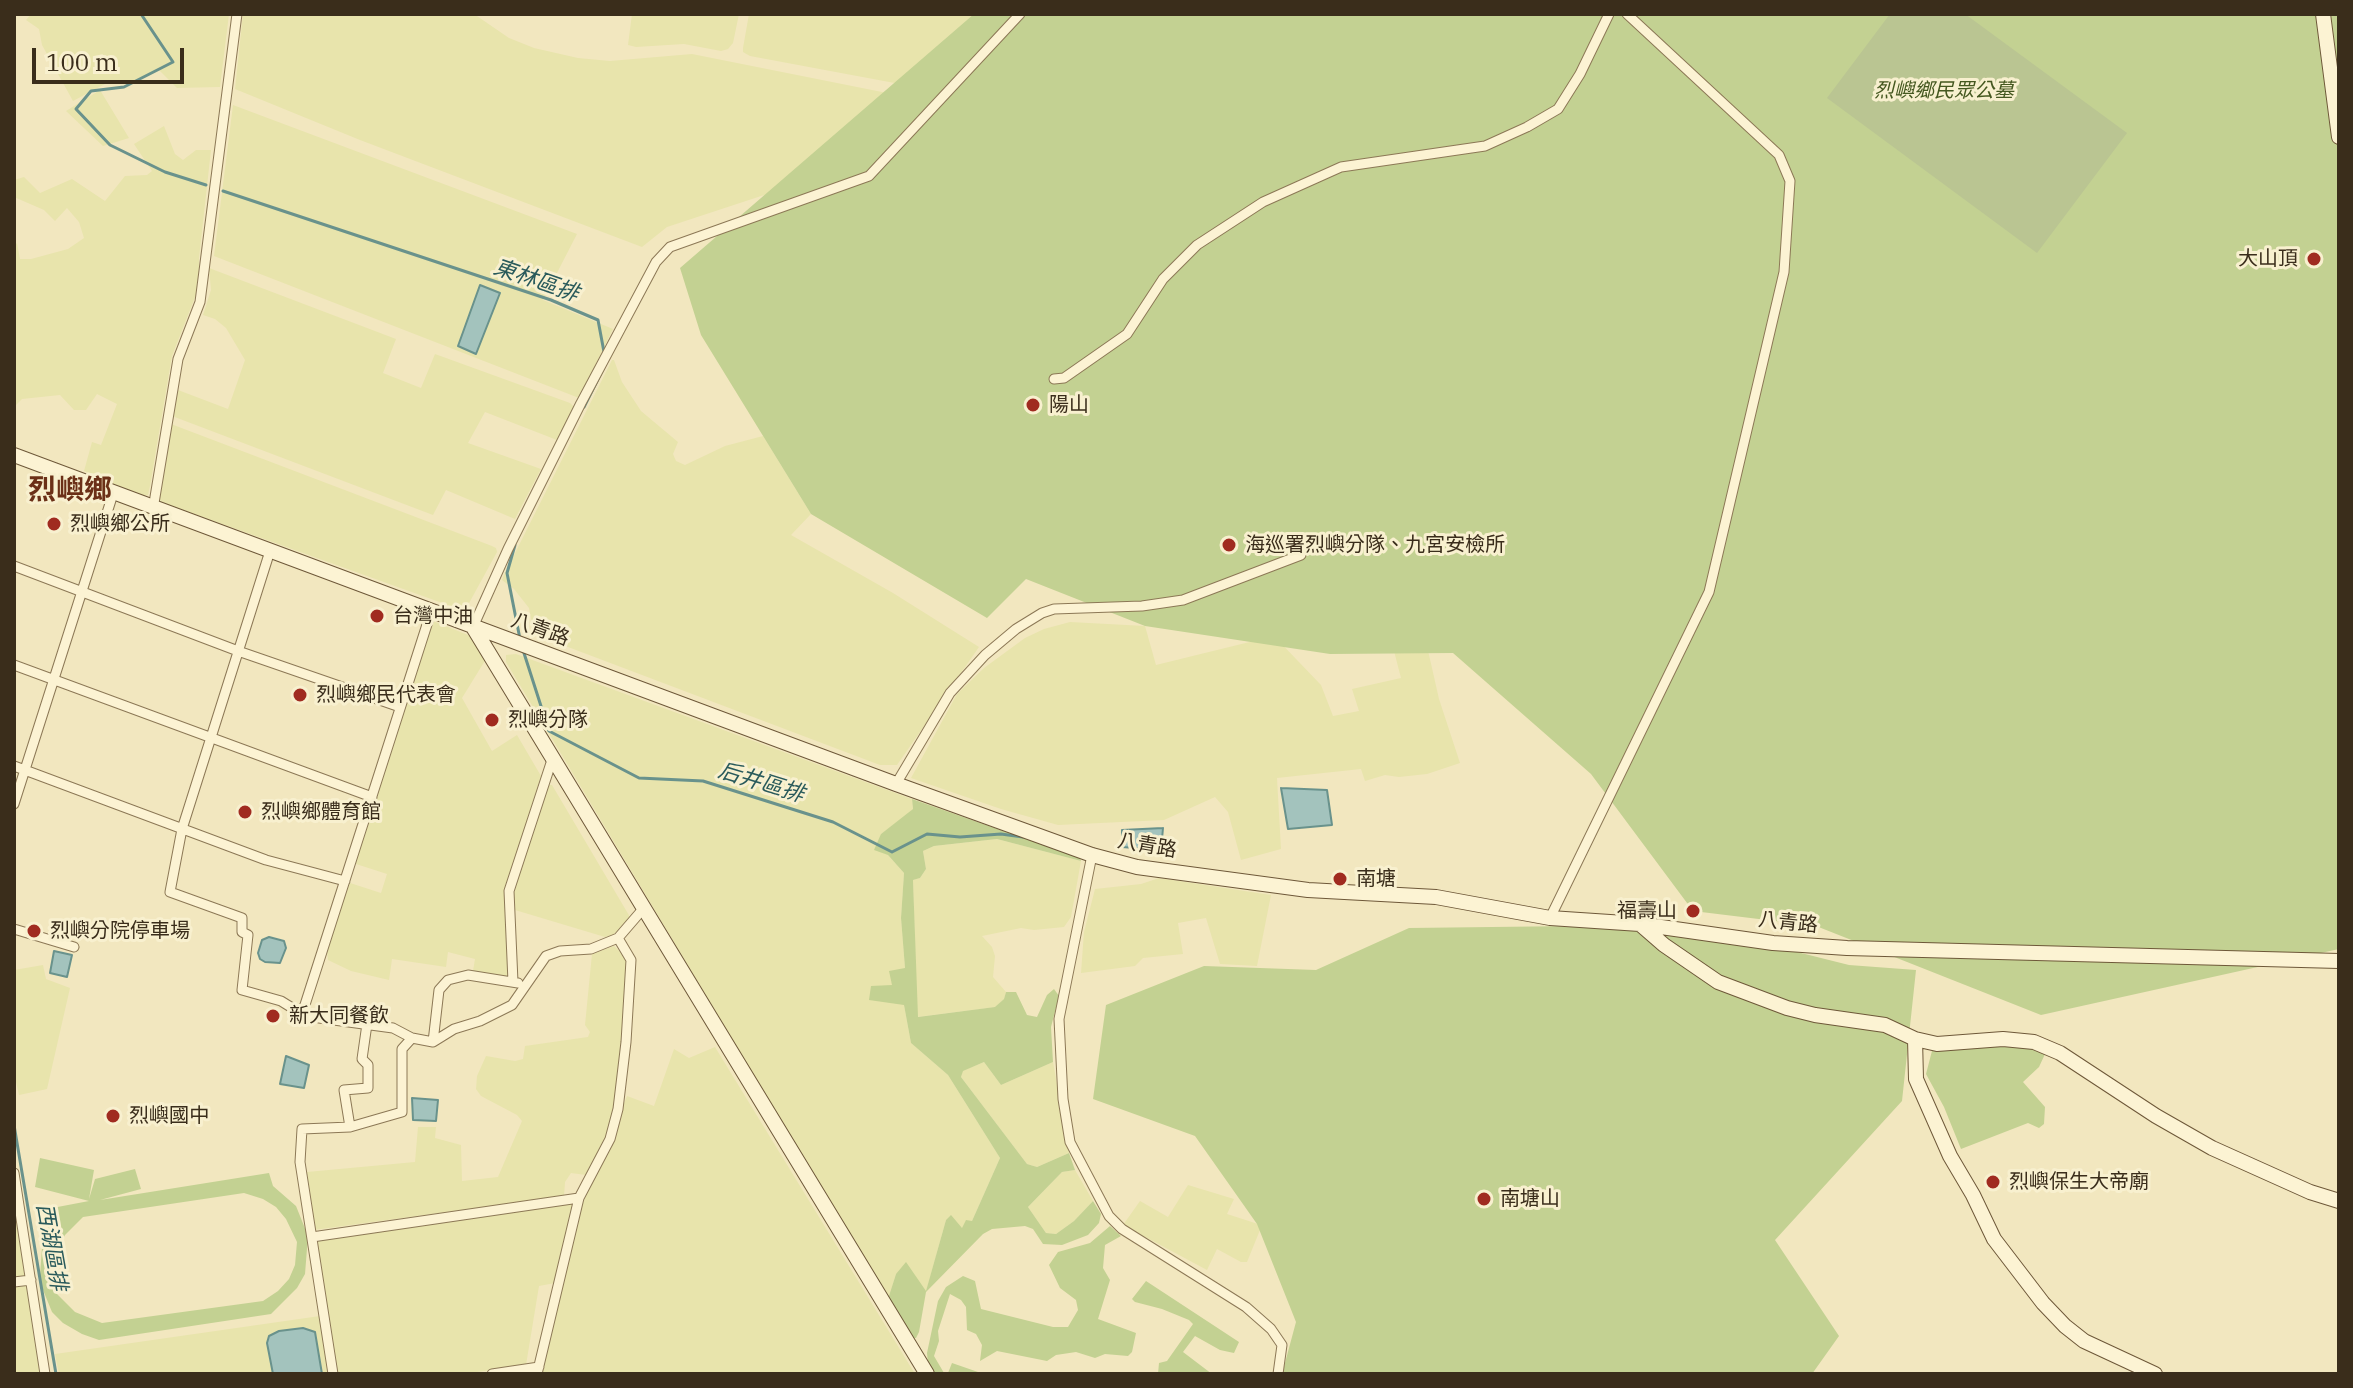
<!DOCTYPE html>
<meta charset="utf-8">
<style>
body{margin:0}
#map{position:relative;width:2353px;height:1388px;overflow:hidden;background:#f2e7bf;font-family:"IBM Plex Serif",serif}
canvas{display:block}
.frame{position:absolute;inset:0;border:16px solid #3a2d1b;pointer-events:none}
.scale{position:absolute;left:32px;top:48px;width:152px;height:36px;box-sizing:border-box;border:4px solid #3a2d1b;border-top:0;padding-left:10px;font-size:24px;line-height:28px;white-space:nowrap;color:#3a2d1b;-webkit-text-stroke:6px #f8f0cf;paint-order:stroke}
</style>
<div id="map">
<canvas width="2353" height="1388"></canvas>
<div class="frame"></div>
<div class="scale">100 m</div>
</div>
<script>
const c = document.querySelector('canvas').getContext('2d');
c.lineJoin = 'round';
function fill(path, color) {
  c.fillStyle = color;
  c.fill(path, 'evenodd');
}
function poly(rows) {
  const path = new Path2D();
  for (const r of rows) {
    path.moveTo(r[0], r[1]);
    for (let i = 2; i < r.length; i += 2) path.lineTo(r[i], r[i + 1]);
  }
  return path;
}
function trace(path, color, width, dash) {
  c.strokeStyle = color;
  c.lineWidth = width;
  c.lineCap = dash ? 'butt' : 'round';
  c.setLineDash(dash || []);
  c.stroke(path);
}
function label(font, color, halo, rows, align = 'center') {
  c.font = font + ' "IBM Plex Serif","Noto Sans TC",serif';
  c.lineWidth = 6;
  c.setLineDash([]);
  c.textBaseline = 'middle';
  c.strokeStyle = halo;
  c.fillStyle = color;
  for (const [text, x, y, turn = 0] of rows) {
    c.save();
    c.translate(x, y);
    c.rotate((+turn || 0) * Math.PI / 180);
    c.textAlign = isNaN(turn) ? turn : align;
    if (halo) c.strokeText(text, 0, 0);
    c.fillText(text, 0, 0);
    c.restore();
  }
}
fill(poly([
 [31,14,229,14,220,87,177,88,159,70,129,84,105,84,73,101,42,45,39,29,26,20],
 [243,14,474,14,509,38,534,48,578,58,610,61,692,54,907,97,837,171,667,227,642,247,360,140,235,89],
 [632,14,739,14,733,43,728,49,721,51,684,44,636,47,628,45],
 [749,14,1008,14,932,90,750,56,743,52,743,48],
 [100,90,129,138,103,146,66,111],
 [233,105,577,234,543,300,613,329,579,398,214,256],
 [164,126,175,154,183,160,196,150,211,150,199,258,199,287,172,356,150,486,148,495,141,496,84,471,92,442,101,445,117,404,97,394,86,410,74,410,60,395,22,399,14,407,14,246,17,243,20,259,31,259,68,249,84,238,79,222,67,208,55,221,44,210,14,197,14,180,24,177,40,193,72,179,105,201,125,176,147,175,152,171,134,144],
 [209,268,396,339,383,373,421,388,435,354,570,403,574,407,557,440,485,412,468,443,541,469,515,519,446,490,433,515,172,416,178,390,228,409,245,360,226,328,215,319,203,315,211,290],
 [612,360,614,360,622,382,641,411,678,442,673,454,676,461,685,465,725,446,763,436,811,514,791,535,893,593,979,647,897,765,880,765,531,633,532,624,529,608,514,589,502,580,503,577],
 [171,424,492,546,496,548,497,552,468,605,459,609,161,502,159,497],
 [433,621,468,635,475,639,486,659,462,698,492,751,517,735,541,776,507,884,505,911,509,977,473,971,475,959,448,952,446,967,392,959,389,980,351,971,328,960,327,951,347,882,381,893,387,874,353,863],
 [1070,622,1145,626,1156,665,1274,636,1321,685,1333,716,1359,711,1352,689,1401,678,1394,651,1427,646,1439,699,1460,763,1427,774,1399,777,1385,775,1365,781,1361,769,1277,778,1281,849,1241,860,1228,812,1215,797,1164,820,1058,825,1001,809,911,778,957,694,984,668,1025,638,1044,629],
 [516,654,912,799,913,809,909,814,881,834,888,855,904,873,901,918,905,968,904,1005,911,1043,948,1075,1000,1158,972,1221,962,1228,946,1220,926,1292,896,1274,888,1299,506,662,506,655],
 [549,785,552,785,630,917,613,935,605,937,515,910,511,896,545,791],
 [997,839,1081,861,1071,917,1064,927,1034,930,1021,928,982,936,992,947,995,956,993,977,1006,992,1004,999,996,1007,917,1017,913,880,920,878,926,869,923,851,934,846],
 [1159,878,1271,895,1257,966,1220,964,1206,918,1178,923,1183,954,1143,958,1135,966,1081,973,1084,932,1095,889,1141,884],
 [614,946,627,958,620,1065,614,1110,603,1146,586,1175,571,1173,565,1182,564,1196,314,1230,307,1172,415,1162,418,1127,436,1127,435,1138,461,1145,462,1181,498,1177,522,1121,517,1115,481,1096,476,1089,477,1076,486,1056,515,1061,523,1059,525,1046,588,1037,590,1032,585,1025,592,954],
 [43,965,46,979,70,988,47,1089,19,1095,14,1073,14,970],
 [715,1047,915,1374,542,1374,581,1208,627,1096,654,1106,674,1049,689,1058],
 [984,1062,1001,1085,1053,1062,1069,1153,1037,1167,1027,1164,961,1077,962,1071],
 [1075,1170,1093,1201,1074,1221,1056,1234,1046,1233,1028,1207,1062,1172],
 [1188,1185,1234,1199,1227,1214,1258,1224,1260,1230,1247,1262,1241,1262,1217,1249,1207,1270,1123,1225,1140,1201,1168,1217],
 [14,1200,27,1276,14,1277],
 [574,1202,555,1283,539,1286,526,1365,463,1374,336,1374,316,1241],
 [14,1285,27,1285,40,1374,14,1374],
 [320,1316,330,1374,59,1374,55,1354]
]), '#e8e4ac');
fill(poly([
 [974,14,2339,14,2339,949,2041,1015,1816,926,1693,911,1591,774,1453,653,1330,654,1145,626,1026,579,987,618,811,514,701,335,680,268],
 [912,799,1080,858,1081,861,997,839,934,846,923,851,926,869,920,878,913,880,918,1017,995,1007,1004,999,1006,992,1016,992,1027,1015,1037,1017,1047,995,1054,989,1059,996,1051,1027,1053,1062,1001,1085,984,1062,963,1071,961,1077,1027,1164,1037,1167,1069,1153,1075,1170,1062,1172,1028,1207,1046,1233,1056,1234,1074,1221,1093,1201,1101,1214,1099,1223,1088,1235,1062,1245,1043,1244,1033,1229,1025,1226,992,1229,983,1234,926,1292,919,1332,916,1338,912,1338,888,1299,896,1274,906,1262,926,1291,946,1220,951,1215,962,1228,966,1220,972,1221,1000,1158,948,1075,911,1043,904,1005,869,1000,871,986,892,985,889,971,905,968,901,918,904,873,888,855,874,850,881,834,913,809],
 [1575,926,1745,939,1849,965,1916,970,1902,1101,1775,1240,1839,1336,1812,1374,1282,1374,1296,1322,1257,1224,1195,1136,1093,1099,1106,1005,1204,966,1316,970,1409,928],
 [2002,1043,2029,1046,2045,1054,2039,1067,2023,1082,2045,1107,2044,1124,2039,1128,2028,1123,1961,1149,1944,1107,1926,1074,1933,1047],
 [40,1158,94,1170,89,1199,95,1179,135,1169,141,1189,100,1200,269,1173,273,1186,296,1206,308,1236,305,1274,297,1288,271,1314,99,1340,82,1334,63,1323,52,1312,41,1285,40,1275,42,1248,48,1229,47,1209,89,1201,35,1187],
 [244,1193,263,1199,276,1207,286,1219,297,1242,295,1265,289,1279,278,1291,263,1301,102,1323,75,1312,55,1292,50,1282,50,1268,55,1253,65,1235,83,1217],
 [1110,1226,1121,1236,1105,1245,1103,1268,1110,1280,1098,1319,1136,1333,1132,1352,1128,1356,1105,1354,1095,1358,1076,1352,1056,1355,1047,1361,997,1351,980,1361,982,1345,976,1334,967,1330,966,1307,961,1300,950,1294,938,1331,939,1341,934,1356,944,1373,948,1373,952,1363,978,1372,935,1374,928,1364,927,1353,938,1301,946,1287,963,1276,975,1281,981,1309,1053,1327,1068,1327,1078,1310,1076,1300,1060,1288,1049,1265,1058,1252,1090,1243],
 [1146,1281,1239,1342,1234,1353,1220,1350,1195,1336,1183,1352,1212,1374,1158,1374,1159,1363,1167,1361,1193,1324,1189,1320,1162,1309,1135,1302,1132,1299]
]), '#c3d192');
fill(poly([
 [1890,14,1965,14,2127,133,2037,253,1827,98]
]), '#bac592');
const water = poly([
 [480,285,500,293,476,354,458,346,480,285],
 [1281,788,1327,790,1332,825,1288,829,1281,788],
 [1163,828,1161,850,1122,847,1122,830,1163,828],
 [269,937,284,941,286,948,280,963,265,962,260,959,258,953,262,940,269,937],
 [54,951,72,955,67,977,50,973,54,951],
 [286,1056,309,1065,304,1088,280,1084,286,1056],
 [412,1098,438,1100,436,1121,413,1120,412,1098],
 [303,1328,315,1332,322,1374,273,1374,267,1343,269,1336,279,1331,303,1328]
]);
fill(water, '#a3c3bd');
trace(water, '#69928c', 2);
trace(poly([
 [141,14,173,62,124,87,91,91,76,109,110,145,165,172,206,185],
 [223,191,551,300,598,320,604,352],
 [584,407,604,367],
 [515,545,507,573,520,639],
 [523,650,549,731,639,778,703,781,833,822,892,852,927,834,960,837,1001,834,1023,837],
 [14,1125,56,1374]
]), '#69928c', 3);
const street = poly([
 [1054,379,1064,378,1127,334,1163,279,1197,245,1263,202,1341,167,1485,146,1527,127,1558,109,1580,74,1609,14],
 [153,509,178,359,200,302,237,14],
 [270,551,182,829,170,892,242,918,242,932,248,935,242,990,281,1001,302,1014,319,1018,393,1028,412,1038,433,1042,454,1029,480,1021,512,1005,546,956,560,951,591,949,618,938,643,909],
 [14,566,238,651,400,707],
 [473,627,508,549,581,403,656,262,670,247,869,176,1020,14],
 [14,665,372,797],
 [14,766,266,860,345,881],
 [896,784,950,693,985,655,1016,629,1042,613,1054,609,1142,606,1183,600,1301,555],
 [14,804,113,494],
 [1092,855,1059,1019,1063,1099,1070,1142,1109,1216,1122,1229,1246,1307,1271,1329,1282,1345,1278,1374],
 [1550,918,1709,592,1784,272,1790,181,1779,155,1627,14],
 [14,929,74,947],
 [513,982,509,891,552,760],
 [302,1014,431,612],
 [433,1042,439,990,448,980,468,975,518,983],
 [350,1127,344,1090,368,1088,368,1065,362,1059,367,1024],
 [14,1173,45,1374],
 [312,1237,579,1198],
 [14,1282,31,1280],
 [333,1374,300,1162,302,1129,350,1127,402,1112,402,1049,412,1038],
 [492,1374,539,1367],
 [537,1374,579,1198,610,1139,618,1109,626,1042,631,960,618,938]
]);
const secondary = poly([
 [2323,14,2339,137],
 [14,455,896,784,1092,855,1137,867,1308,890,1436,897,1550,918,1640,924,1773,943,1847,948,2339,961],
 [473,627,927,1374],
 [1641,925,1664,945,1718,982,1787,1008,1815,1015,1885,1025,1915,1039,1937,1044,2003,1039,2034,1042,2060,1053,2156,1116,2212,1148,2310,1192,2339,1201],
 [1915,1039,1916,1079,1950,1156,1973,1195,1994,1239,2043,1303,2065,1326,2084,1341,2155,1374]
]);
trace(street, '#8c7856', 11);
trace(secondary, '#6e5839', 16);
trace(street, '#fcf3d3', 9);
trace(secondary, '#fcf3d3', 14);
for (const [x, y, r, color] of [
 [2314,259,8,"#a02b20"],
 [1033,405,8,"#a02b20"],
 [54,524,8,"#a02b20"],
 [1229,545,8,"#a02b20"],
 [377,616,8,"#a02b20"],
 [300,695,8,"#a02b20"],
 [492,720,8,"#a02b20"],
 [245,812,8,"#a02b20"],
 [1340,879,8,"#a02b20"],
 [1693,911,8,"#a02b20"],
 [34,931,8,"#a02b20"],
 [273,1016,8,"#a02b20"],
 [113,1116,8,"#a02b20"],
 [1993,1182,8,"#a02b20"],
 [1484,1199,8,"#a02b20"]
]) {
  const dot = new Path2D();
  dot.arc(x, y, r, 0, 2 * Math.PI);
  c.fillStyle = color;
  c.fill(dot);
  trace(dot, '#f8f0cf', 3);
}
label('italic 20px', '#455820', '#f8f0cf', [
 ["烈嶼鄉民眾公墓",1944,91]
]);
label('20px', '#3a2d1b', '#f8f0cf', [
 ["大山頂",2298,259,"right"],
 ["陽山",1049,405],
 ["烈嶼鄉公所",70,524],
 ["海巡署烈嶼分隊、九宮安檢所",1245,545],
 ["台灣中油",393,616],
 ["烈嶼鄉民代表會",316,695],
 ["烈嶼分隊",508,720],
 ["烈嶼鄉體育館",261,812],
 ["南塘",1356,879],
 ["福壽山",1677,911,"right"],
 ["烈嶼分院停車場",50,931],
 ["新大同餐飲",289,1016],
 ["烈嶼國中",129,1116],
 ["烈嶼保生大帝廟",2009,1182],
 ["南塘山",1500,1199]
], 'left');
label('20px', '#3a2d1b', '#f8f0cf', [
 ["八青路",540,630,20],
 ["八青路",1147,846,10],
 ["八青路",1788,923,6]
]);
label('italic 22px', '#295a5b', '#f8f0cf', [
 ["東林區排",536,281,19],
 ["后井區排",761,783,17],
 ["西湖區排",51,1247,80]
]);
label('bold 28px', '#6b3017', '#f8f0cf', [
 ["烈嶼鄉",70,491]
]);
</script>
